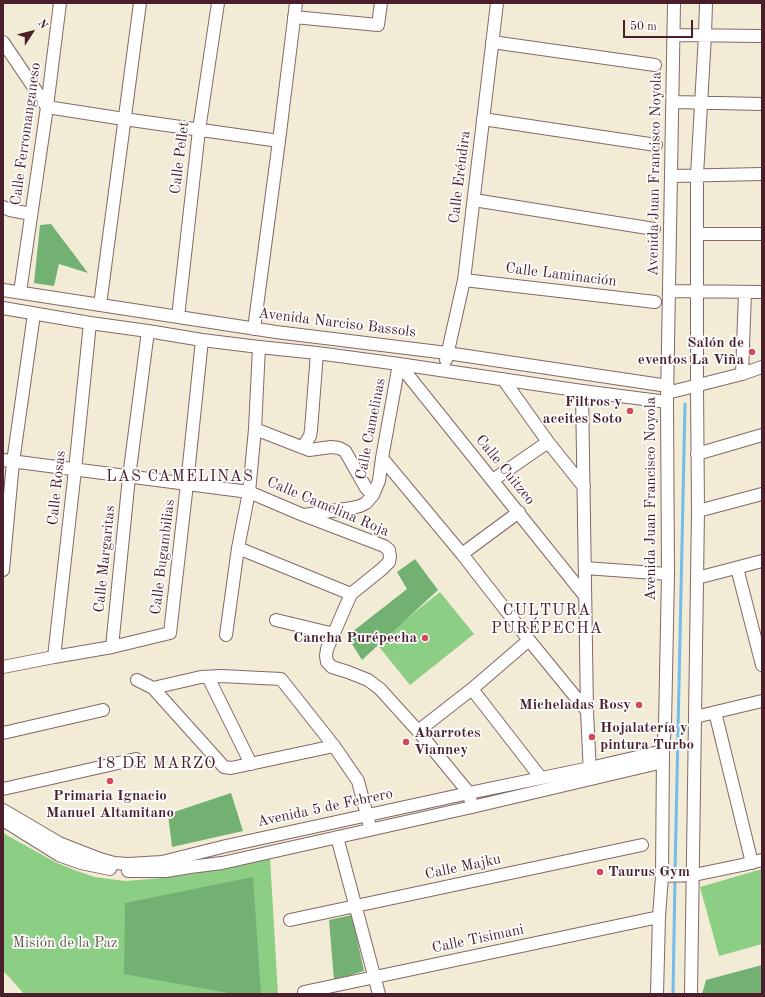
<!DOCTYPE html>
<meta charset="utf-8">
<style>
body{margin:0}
#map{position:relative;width:765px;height:997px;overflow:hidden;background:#f2ecd6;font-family:"Old Standard TT",serif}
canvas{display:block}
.frame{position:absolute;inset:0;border:4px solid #4a1f2b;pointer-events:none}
.north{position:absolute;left:12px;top:12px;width:40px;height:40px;-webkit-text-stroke:3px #fff;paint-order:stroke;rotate:54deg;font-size:11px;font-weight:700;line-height:16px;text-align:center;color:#4a1f2b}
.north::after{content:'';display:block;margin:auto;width:14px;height:18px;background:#4a1f2b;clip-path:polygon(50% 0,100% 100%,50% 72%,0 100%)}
.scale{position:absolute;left:623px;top:20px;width:70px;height:18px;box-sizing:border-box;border:2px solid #4a1f2b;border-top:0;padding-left:5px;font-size:12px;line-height:14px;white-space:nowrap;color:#4a1f2b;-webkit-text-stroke:3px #fff;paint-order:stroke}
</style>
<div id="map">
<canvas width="765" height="997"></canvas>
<div class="frame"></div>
<div class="north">N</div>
<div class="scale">50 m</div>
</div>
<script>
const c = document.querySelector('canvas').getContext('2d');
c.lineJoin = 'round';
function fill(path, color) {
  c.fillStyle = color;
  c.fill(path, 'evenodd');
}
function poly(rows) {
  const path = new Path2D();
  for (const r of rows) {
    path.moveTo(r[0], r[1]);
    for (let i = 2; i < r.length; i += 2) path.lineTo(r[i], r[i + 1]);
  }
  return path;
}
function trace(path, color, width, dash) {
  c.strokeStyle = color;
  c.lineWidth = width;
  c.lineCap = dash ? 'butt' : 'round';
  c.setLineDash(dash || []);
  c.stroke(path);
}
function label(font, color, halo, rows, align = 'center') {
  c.font = font + ' "Old Standard TT",serif';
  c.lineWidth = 3.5;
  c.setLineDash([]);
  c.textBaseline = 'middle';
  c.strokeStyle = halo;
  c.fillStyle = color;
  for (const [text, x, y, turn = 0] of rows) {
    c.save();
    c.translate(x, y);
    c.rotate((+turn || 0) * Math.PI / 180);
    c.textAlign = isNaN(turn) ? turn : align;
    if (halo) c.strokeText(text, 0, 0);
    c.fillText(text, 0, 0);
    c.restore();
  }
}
fill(poly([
 [440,592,474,634,410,685,376,643],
 [3,833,55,862,77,871,95,877,125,881,163,878,270,858,278,994,24,994,10,978,3,971],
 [762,869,762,944,719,956,700,887]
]), '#8dce85');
fill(poly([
 [51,224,88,273,59,264,54,286,34,283,40,225],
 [415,559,438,590,362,660,347,636,407,589,397,572],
 [231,793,243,831,172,847,168,814],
 [253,877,261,994,234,994,124,974,125,903],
 [352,915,364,971,334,980,329,920],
 [762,965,762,994,702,994,706,980]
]), '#72b172');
trace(poly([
 [675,872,685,404],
 [673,994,675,878]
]), '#73bceb', 3);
const minor = poly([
 [294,17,378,25,381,3],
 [674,35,762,36],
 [3,42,47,107,124,119,279,141],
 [492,42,655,65],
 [673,102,762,104],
 [483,119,656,145],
 [671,176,762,174],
 [474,200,654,229],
 [3,207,10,210,31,214],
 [697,234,762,234],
 [464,280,655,302],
 [3,290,276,332,447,353,668,386],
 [669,291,762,292],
 [20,292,47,107,60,3],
 [100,305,140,3],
 [3,308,90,323,148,331,202,340,259,347,317,353,399,364,582,391,667,402],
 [178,317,199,130,218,3],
 [254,329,279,141,296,3],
 [446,360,464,280,497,3],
 [399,364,585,596],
 [742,374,745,292],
 [503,379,548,442,584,487],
 [582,391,587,711,590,774],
 [667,393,742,374,762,367],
 [255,429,309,450,331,447,339,448,345,451,366,488,373,495],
 [303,447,310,436,311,430,317,353],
 [697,454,762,435],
 [382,458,462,554,529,640,587,711],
 [3,460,249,492,303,515,384,546,389,550,390,557,389,562,382,569,351,594,327,649,326,656,327,662,332,667,348,672,368,680,380,689,418,731,469,793,472,807],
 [493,480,548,442],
 [698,511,762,494],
 [304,515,352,508,360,506,366,503,373,495,379,481,382,458,399,364],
 [238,548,351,594],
 [462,554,519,512],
 [585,568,668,574],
 [737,568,762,665],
 [3,570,13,462,34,314],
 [697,578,762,561],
 [276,620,334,634],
 [226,635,238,548,249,492,255,429,259,347],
 [112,647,129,477,148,331],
 [54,657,75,470,90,323],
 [3,667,54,657,112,647,170,633,187,484,202,340],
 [208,677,251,764],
 [137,680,153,688,224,767,231,768,334,746],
 [153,688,201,677,221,676,281,679,334,746,358,781,369,823],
 [472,689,541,778],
 [715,712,752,863],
 [695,717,762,701],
 [418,731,472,689,529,640],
 [3,733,103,710],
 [3,789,136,759],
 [3,810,59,843,100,859,114,863,128,864,162,862,226,846,469,793,590,768,663,751],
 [3,820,59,855,81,863,110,869],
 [337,837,379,994],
 [128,871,166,871,190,867,222,863,472,807,663,762],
 [662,876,694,875,742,865,762,860],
 [290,920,642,845],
 [304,992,659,917],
 [657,994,659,917,662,876,663,751,665,726,668,574,667,402,674,3],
 [691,994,698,511,697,386,697,175,705,35,706,3]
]);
trace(minor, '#856767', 14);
trace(minor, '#fff', 12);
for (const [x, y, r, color] of [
 [752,352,4,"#d1495b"],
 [630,411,4,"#d1495b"],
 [425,638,4,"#d1495b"],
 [639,705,4,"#d1495b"],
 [592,737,4,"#d1495b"],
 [406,742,4,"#d1495b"],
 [110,781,4,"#d1495b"],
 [600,872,4,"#d1495b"]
]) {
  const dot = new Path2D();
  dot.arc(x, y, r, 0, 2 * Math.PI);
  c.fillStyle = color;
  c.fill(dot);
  trace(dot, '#fff', 1.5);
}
label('15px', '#4a1f2b', '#fff', [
 ["Calle Ferromanganeso",26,134,-82],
 ["Calle Pellet",180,158,-83],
 ["Avenida Juan Francisco Noyola",655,174,-89],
 ["Calle Eréndira",460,177,-83],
 ["Calle Laminación",561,275,7],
 ["Avenida Narciso Bassols",337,323,7],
 ["Calle Camelinas",371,429,-79],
 ["Calle Cuitzeo",505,470,51],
 ["Calle Rosas",57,488,-84],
 ["Avenida Juan Francisco Noyola",651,499,-90],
 ["Calle Camelina Roja",328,507,23],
 ["Calle Bugambilias",163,557,-83],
 ["Calle Margaritas",105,559,-84],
 ["Avenida 5 de Febrero",325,808,-12],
 ["Calle Majku",463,867,-12],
 ["Calle Tisimani",478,939,-12]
]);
label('bold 15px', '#4a1f2b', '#fff', [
 ["Salón de",744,343],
 ["eventos La Viña",744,360],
 ["Filtros y",622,402],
 ["aceites Soto",622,419],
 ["Cancha Purépecha",417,638],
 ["Micheladas Rosy",631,705],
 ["Hojalatería y",600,728,"left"],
 ["pintura Turbo",600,745,"left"],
 ["Abarrotes",414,733,"left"],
 ["Vianney",414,750,"left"],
 ["Primaria Ignacio",110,796,"center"],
 ["Manuel Altamitano",110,813,"center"],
 ["Taurus Gym",608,872,"left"]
], 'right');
label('15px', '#615c4a', '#fff', [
 ["Misión de la Paz",65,943]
]);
c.letterSpacing = '1px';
label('16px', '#4a1f2b', '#fff', [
 ["LAS CAMELINAS",180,477],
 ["CULTURA",547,611],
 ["PURÉPECHA",547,629],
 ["18 DE MARZO",156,764]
]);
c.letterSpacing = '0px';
</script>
